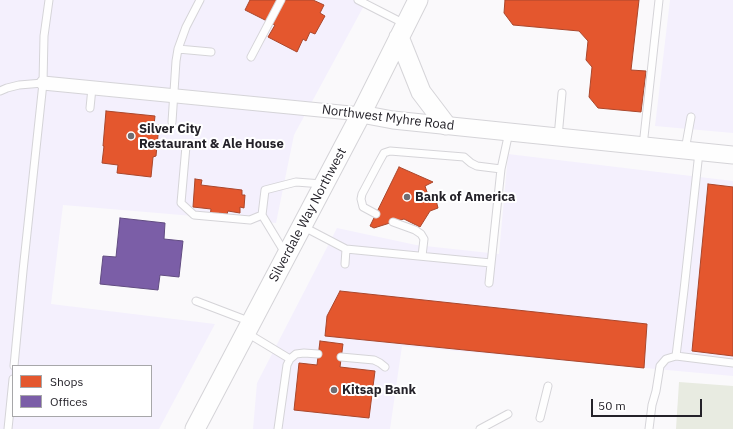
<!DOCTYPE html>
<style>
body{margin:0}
#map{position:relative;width:733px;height:429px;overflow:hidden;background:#faf9fb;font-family:"IBM Plex Sans",sans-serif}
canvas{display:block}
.legend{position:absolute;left:12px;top:365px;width:140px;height:52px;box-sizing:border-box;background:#fff;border:1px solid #a7a7a9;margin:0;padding:5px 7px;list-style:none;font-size:12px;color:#242229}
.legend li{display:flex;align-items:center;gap:8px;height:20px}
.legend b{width:20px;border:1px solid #a7a7a9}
.scale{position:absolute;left:591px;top:399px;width:111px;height:18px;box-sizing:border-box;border:2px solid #242229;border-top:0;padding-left:5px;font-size:12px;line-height:14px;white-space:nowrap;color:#242229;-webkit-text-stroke:3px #fff;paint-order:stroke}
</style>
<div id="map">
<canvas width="733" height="429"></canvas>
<ul class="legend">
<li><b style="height:11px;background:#e4572e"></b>Shops</li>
<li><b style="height:11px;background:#7b5ea7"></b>Offices</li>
</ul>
<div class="scale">50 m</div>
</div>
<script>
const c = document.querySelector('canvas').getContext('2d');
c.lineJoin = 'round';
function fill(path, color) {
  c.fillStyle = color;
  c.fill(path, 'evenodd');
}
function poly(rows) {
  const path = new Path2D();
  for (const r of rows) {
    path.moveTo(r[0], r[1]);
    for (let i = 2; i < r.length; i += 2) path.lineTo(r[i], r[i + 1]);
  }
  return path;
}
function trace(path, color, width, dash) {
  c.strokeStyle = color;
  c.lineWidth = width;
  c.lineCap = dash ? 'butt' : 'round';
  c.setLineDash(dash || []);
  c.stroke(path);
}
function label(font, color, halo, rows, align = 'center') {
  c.font = font + ' "IBM Plex Sans",sans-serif';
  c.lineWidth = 4;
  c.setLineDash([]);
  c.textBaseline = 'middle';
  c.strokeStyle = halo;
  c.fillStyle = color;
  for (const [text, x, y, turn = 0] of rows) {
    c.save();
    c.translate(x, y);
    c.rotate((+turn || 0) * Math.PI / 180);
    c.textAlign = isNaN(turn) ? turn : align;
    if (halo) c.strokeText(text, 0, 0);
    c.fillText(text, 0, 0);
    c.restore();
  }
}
fill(poly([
 [0,0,367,0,294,135,276,223,63,205,51,304,215,324,159,429,0,429],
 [13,366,151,366,151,416,13,416],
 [670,0,733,0,733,133,655,126],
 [508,154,733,181,733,376,402,346,390,429,253,429,257,383,337,228,416,245,499,254]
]), '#f4f0fd');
fill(poly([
 [679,382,733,386,733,429,676,429]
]), '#e8ebe1');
const shops = poly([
 [250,0,313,0,324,5,320,13,325,16,315,34,310,32,306,41,303,39,297,52,268,37,275,25,245,10,250,0],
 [505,0,639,0,631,70,646,71,641,112,598,108,589,97,592,67,586,60,588,41,579,31,513,25,504,13,505,0],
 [106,111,155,116,154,125,159,125,156,156,153,157,151,177,117,173,118,165,102,163,104,146,103,146,106,111],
 [399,167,433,182,425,186,429,198,435,196,438,208,430,211,420,227,404,219,393,222,374,228,370,226,399,167],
 [195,179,202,180,201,185,242,190,242,195,245,195,244,208,240,207,240,213,228,211,227,214,219,213,219,217,210,216,211,209,193,207,195,179],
 [708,184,733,187,733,356,692,351,708,184],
 [340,291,647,324,644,368,325,336,327,316,340,291],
 [320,341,343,344,340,367,375,371,369,418,294,410,299,363,317,365,320,341]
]);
fill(shops, '#e4572e');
trace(shops, '#aa472c', 1);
const offices = poly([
 [120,218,165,223,164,239,183,241,179,277,160,275,158,290,100,284,103,256,116,257,120,218]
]);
fill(offices, '#7b5ea7');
trace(offices, '#614c81', 1);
const service = poly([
 [358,0,405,24],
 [178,49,211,52],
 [251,57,281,0],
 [0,91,7,88,19,85,43,83],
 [90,108,92,88],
 [172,122,176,61,178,49,186,27,200,0],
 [558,137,562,93],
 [186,146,181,203,194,215,250,220,262,215],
 [643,146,659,0],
 [685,150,691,117],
 [376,214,363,207,361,199,362,194,379,162,384,153,390,151,464,157,471,163,477,166,501,169],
 [393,222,415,230,421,234,424,239,422,256],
 [302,226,346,249,491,263],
 [285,253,262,215,265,190,296,182,322,184],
 [345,264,346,249],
 [489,283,501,169,509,132],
 [196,301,251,322],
 [247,333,290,359],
 [676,356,684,290,699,152],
 [341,357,374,360,380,363,385,367],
 [14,366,23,271,43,83,44,36,49,0],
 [540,418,548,386],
 [8,429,13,379],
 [278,429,287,365,290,359,296,354,304,353,318,354],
 [480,429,508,414],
 [649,429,652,405,656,391,660,366,666,359,676,356,733,363]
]);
const minor = poly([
 [43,83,361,114]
]);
const tertiary = poly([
 [361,114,393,120,733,155]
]);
const secondary = poly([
 [399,37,421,92,446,125],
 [195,429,361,114,418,0]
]);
trace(service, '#d5d4d8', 9);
trace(minor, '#d5d4d8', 15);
trace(tertiary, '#d5d4d8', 19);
trace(secondary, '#d5d4d8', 21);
trace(service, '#fefefe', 7);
trace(minor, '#fefefe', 13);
trace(tertiary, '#fefefe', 17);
trace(secondary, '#fefefe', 19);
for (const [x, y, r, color] of [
 [131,136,4,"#6f6d72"],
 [407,197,4,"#6f6d72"],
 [334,390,4,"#6f6d72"]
]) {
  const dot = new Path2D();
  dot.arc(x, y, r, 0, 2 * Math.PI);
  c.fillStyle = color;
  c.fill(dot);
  trace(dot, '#fff', 1.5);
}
label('13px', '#242229', '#fff', [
 ["Northwest Myhre Road",388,118,7],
 ["Silverdale Way Northwest",308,215,-62]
]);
label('bold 13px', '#242229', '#fff', [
 ["Silver City",139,129],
 ["Restaurant & Ale House",139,144],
 ["Bank of America",415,197],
 ["Kitsap Bank",342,390]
], 'left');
</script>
